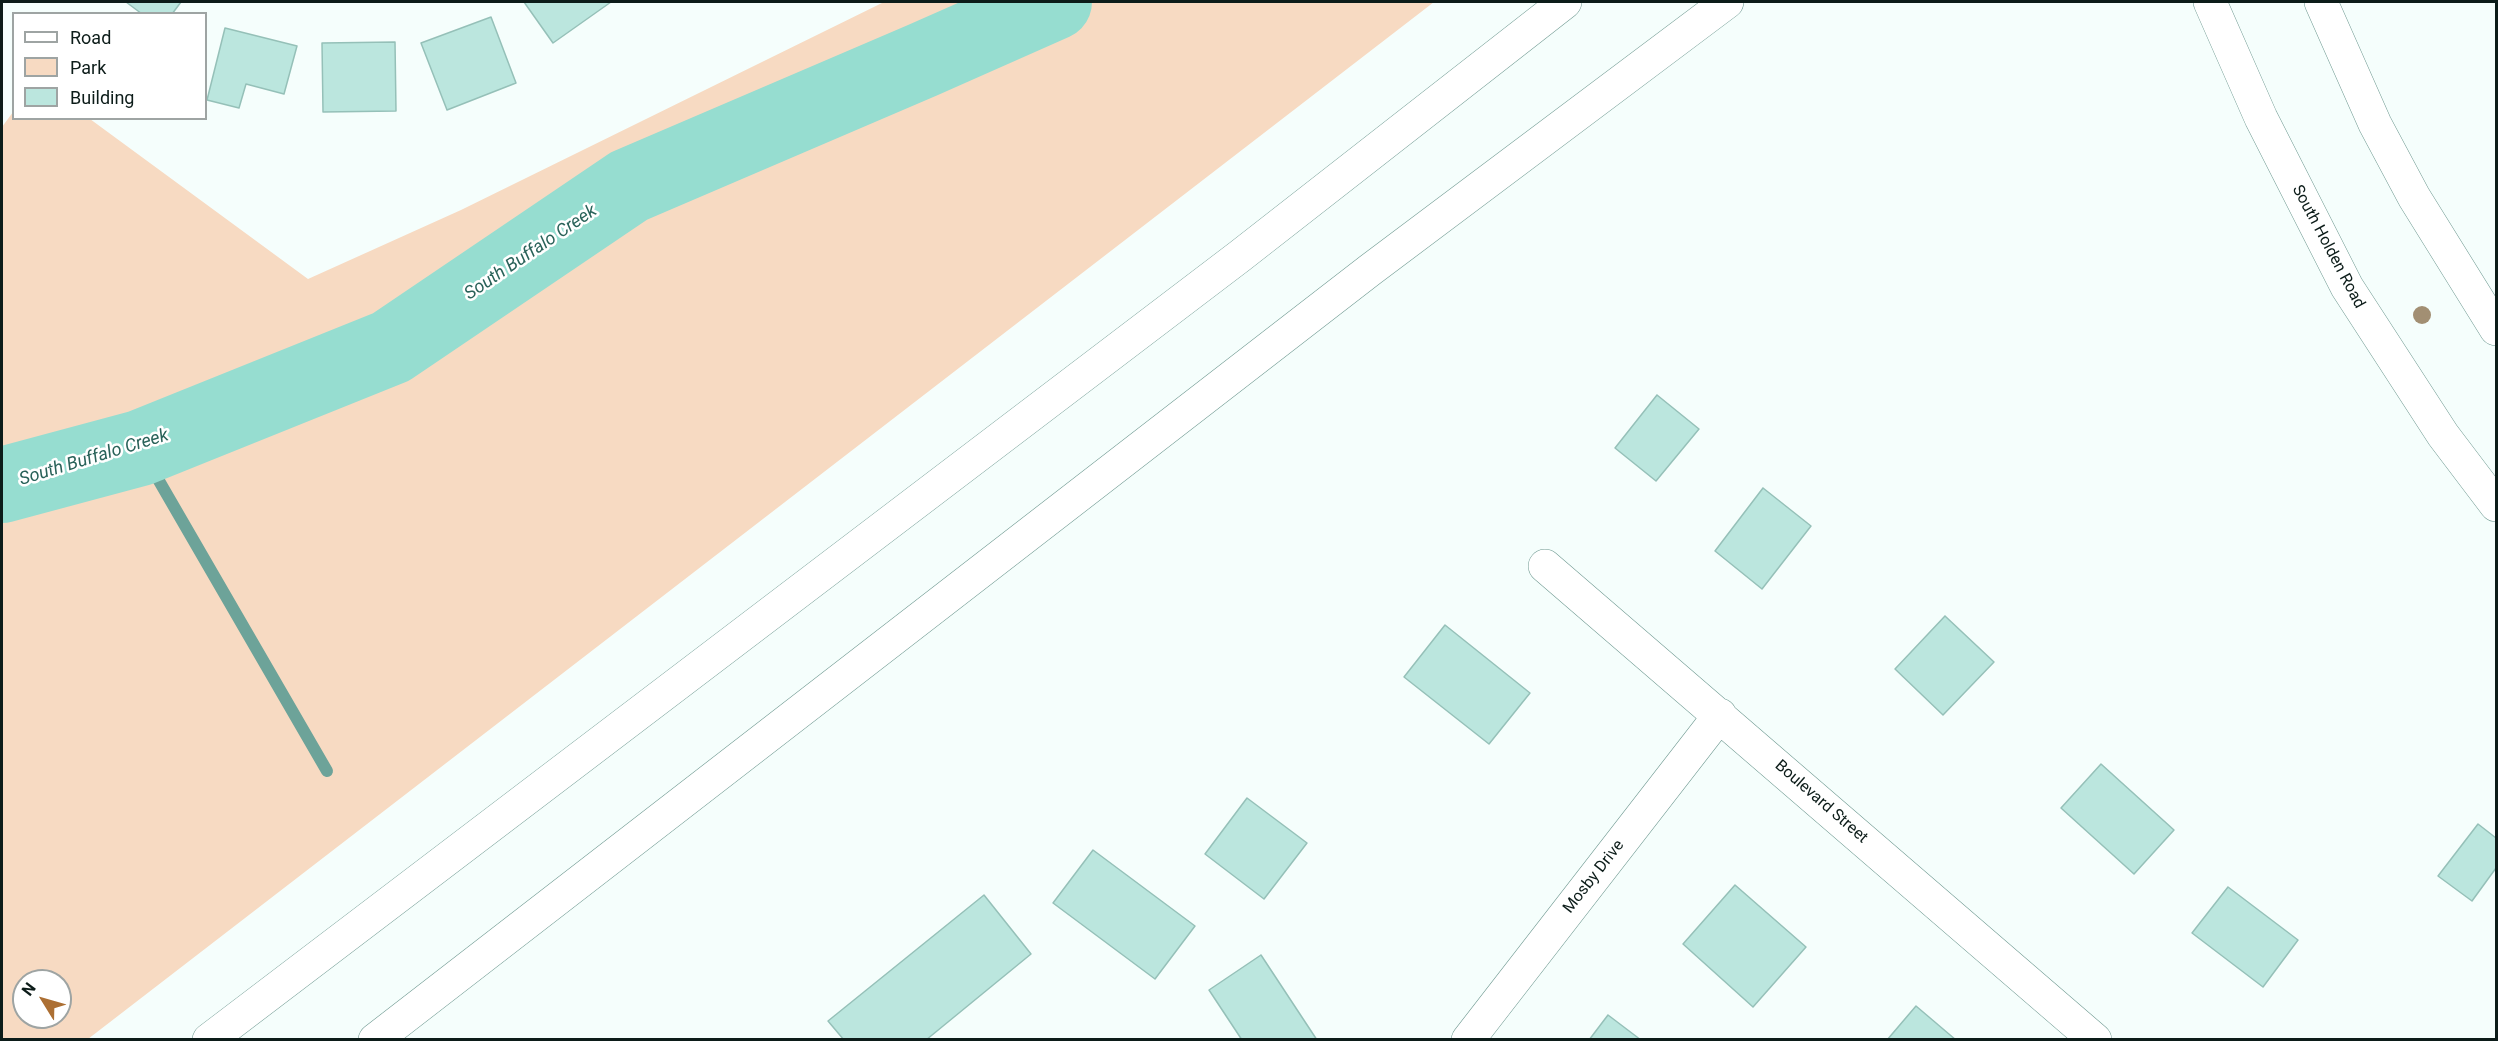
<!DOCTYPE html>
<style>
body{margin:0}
#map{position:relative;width:2498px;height:1041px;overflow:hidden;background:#f5fefc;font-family:Roboto,sans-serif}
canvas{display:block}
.frame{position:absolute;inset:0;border:3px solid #0c1c19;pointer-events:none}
.legend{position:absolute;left:12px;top:12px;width:195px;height:108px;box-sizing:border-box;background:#fff;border:2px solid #9ea4a3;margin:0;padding:8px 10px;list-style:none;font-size:18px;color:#0c1c19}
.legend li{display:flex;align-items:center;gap:12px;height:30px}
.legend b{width:30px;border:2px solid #9ea4a3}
.north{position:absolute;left:12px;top:969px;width:60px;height:60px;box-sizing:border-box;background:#fff;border:2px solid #9ea4a3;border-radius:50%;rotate:307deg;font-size:16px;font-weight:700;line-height:24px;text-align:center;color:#0c1c19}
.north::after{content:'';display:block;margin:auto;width:21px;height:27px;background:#ac6f33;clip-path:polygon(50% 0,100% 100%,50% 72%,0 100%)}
</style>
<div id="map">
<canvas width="2498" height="1041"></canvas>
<div class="frame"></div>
<ul class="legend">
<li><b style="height:8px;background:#fff"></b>Road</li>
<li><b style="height:16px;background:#f7dac2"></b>Park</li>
<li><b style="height:16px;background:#bbe6de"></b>Building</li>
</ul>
<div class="north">N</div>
</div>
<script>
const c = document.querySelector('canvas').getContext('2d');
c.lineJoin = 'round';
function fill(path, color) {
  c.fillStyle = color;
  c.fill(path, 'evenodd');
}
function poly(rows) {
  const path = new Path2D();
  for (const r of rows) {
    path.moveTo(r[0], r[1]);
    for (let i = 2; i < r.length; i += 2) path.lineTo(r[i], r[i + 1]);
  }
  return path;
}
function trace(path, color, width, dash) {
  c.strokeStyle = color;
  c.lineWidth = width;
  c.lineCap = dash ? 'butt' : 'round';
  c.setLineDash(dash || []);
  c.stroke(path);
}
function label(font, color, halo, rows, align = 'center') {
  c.font = font + ' Roboto,sans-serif';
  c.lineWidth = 5;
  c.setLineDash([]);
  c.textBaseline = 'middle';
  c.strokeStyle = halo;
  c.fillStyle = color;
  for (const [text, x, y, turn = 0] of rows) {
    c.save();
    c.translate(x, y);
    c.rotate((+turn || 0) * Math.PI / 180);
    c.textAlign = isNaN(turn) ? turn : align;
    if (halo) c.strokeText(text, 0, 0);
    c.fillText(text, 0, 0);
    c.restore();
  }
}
fill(poly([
 [884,2,1434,2,88,1039,2,1039,2,127,13,112,14,118,90,119,308,279,461,210],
 [24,981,60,981,60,1017,24,1017]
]), '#f7dac2');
trace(poly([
 [140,448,327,771]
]), '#6da399', 12);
trace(poly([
 [2,485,140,448,391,347,629,186,923,60,1054,2]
]), '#96ddd0', 76);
const building = poly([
 [126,2,181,2,172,14,142,14,126,2],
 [524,2,611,2,553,43,524,2],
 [491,17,516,83,447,110,421,43,491,17],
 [225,28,297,46,284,94,246,84,239,108,207,100,225,28],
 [395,42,396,111,323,112,322,43,395,42],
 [1657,395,1699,429,1656,481,1615,448,1657,395],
 [1763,488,1811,526,1762,589,1715,551,1763,488],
 [1945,616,1994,662,1943,715,1895,669,1945,616],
 [1445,625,1530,693,1489,744,1404,677,1445,625],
 [2101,764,2174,830,2134,874,2061,808,2101,764],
 [1247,798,1307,843,1264,899,1205,854,1247,798],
 [2478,824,2496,838,2496,868,2472,901,2438,876,2478,824],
 [1093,850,1195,926,1155,979,1053,903,1093,850],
 [1735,885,1806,947,1753,1007,1683,944,1735,885],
 [2228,887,2298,940,2263,987,2192,933,2228,887],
 [984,895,1031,954,926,1040,844,1040,828,1021,984,895],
 [1261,955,1317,1040,1242,1040,1209,990,1261,955],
 [1916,1006,1956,1040,1887,1040,1916,1006],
 [1608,1015,1641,1040,1589,1040,1608,1015]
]);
fill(building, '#bbe6de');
trace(building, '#95c0b8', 1.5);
const minor = poly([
 [1545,566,2095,1040],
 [1468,1040,1720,715]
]);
const major = poly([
 [2210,2,2261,118,2347,287,2443,435,2496,505],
 [2321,2,2375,124,2414,197,2496,329]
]);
const highway = poly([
 [209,1040,1240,256,1565,2],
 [375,1040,1370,270,1727,2]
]);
trace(minor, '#709a92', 34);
trace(major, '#709a92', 34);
trace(highway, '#709a92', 34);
trace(minor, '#fff', 33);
trace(major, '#fff', 33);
trace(highway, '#fff', 33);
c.fillStyle = '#a28f73';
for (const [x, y] of [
 [2422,315]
]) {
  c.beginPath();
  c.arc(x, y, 9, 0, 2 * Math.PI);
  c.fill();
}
label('16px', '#0c1c19', '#fff', [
 ["South Holden Road",2328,247,62],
 ["Boulevard Street",1821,802,41],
 ["Mosby Drive",1594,877,-52]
]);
label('italic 18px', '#296259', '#fff', [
 ["South Buffalo Creek",531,253,-34],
 ["South Buffalo Creek",94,458,-17]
]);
</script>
